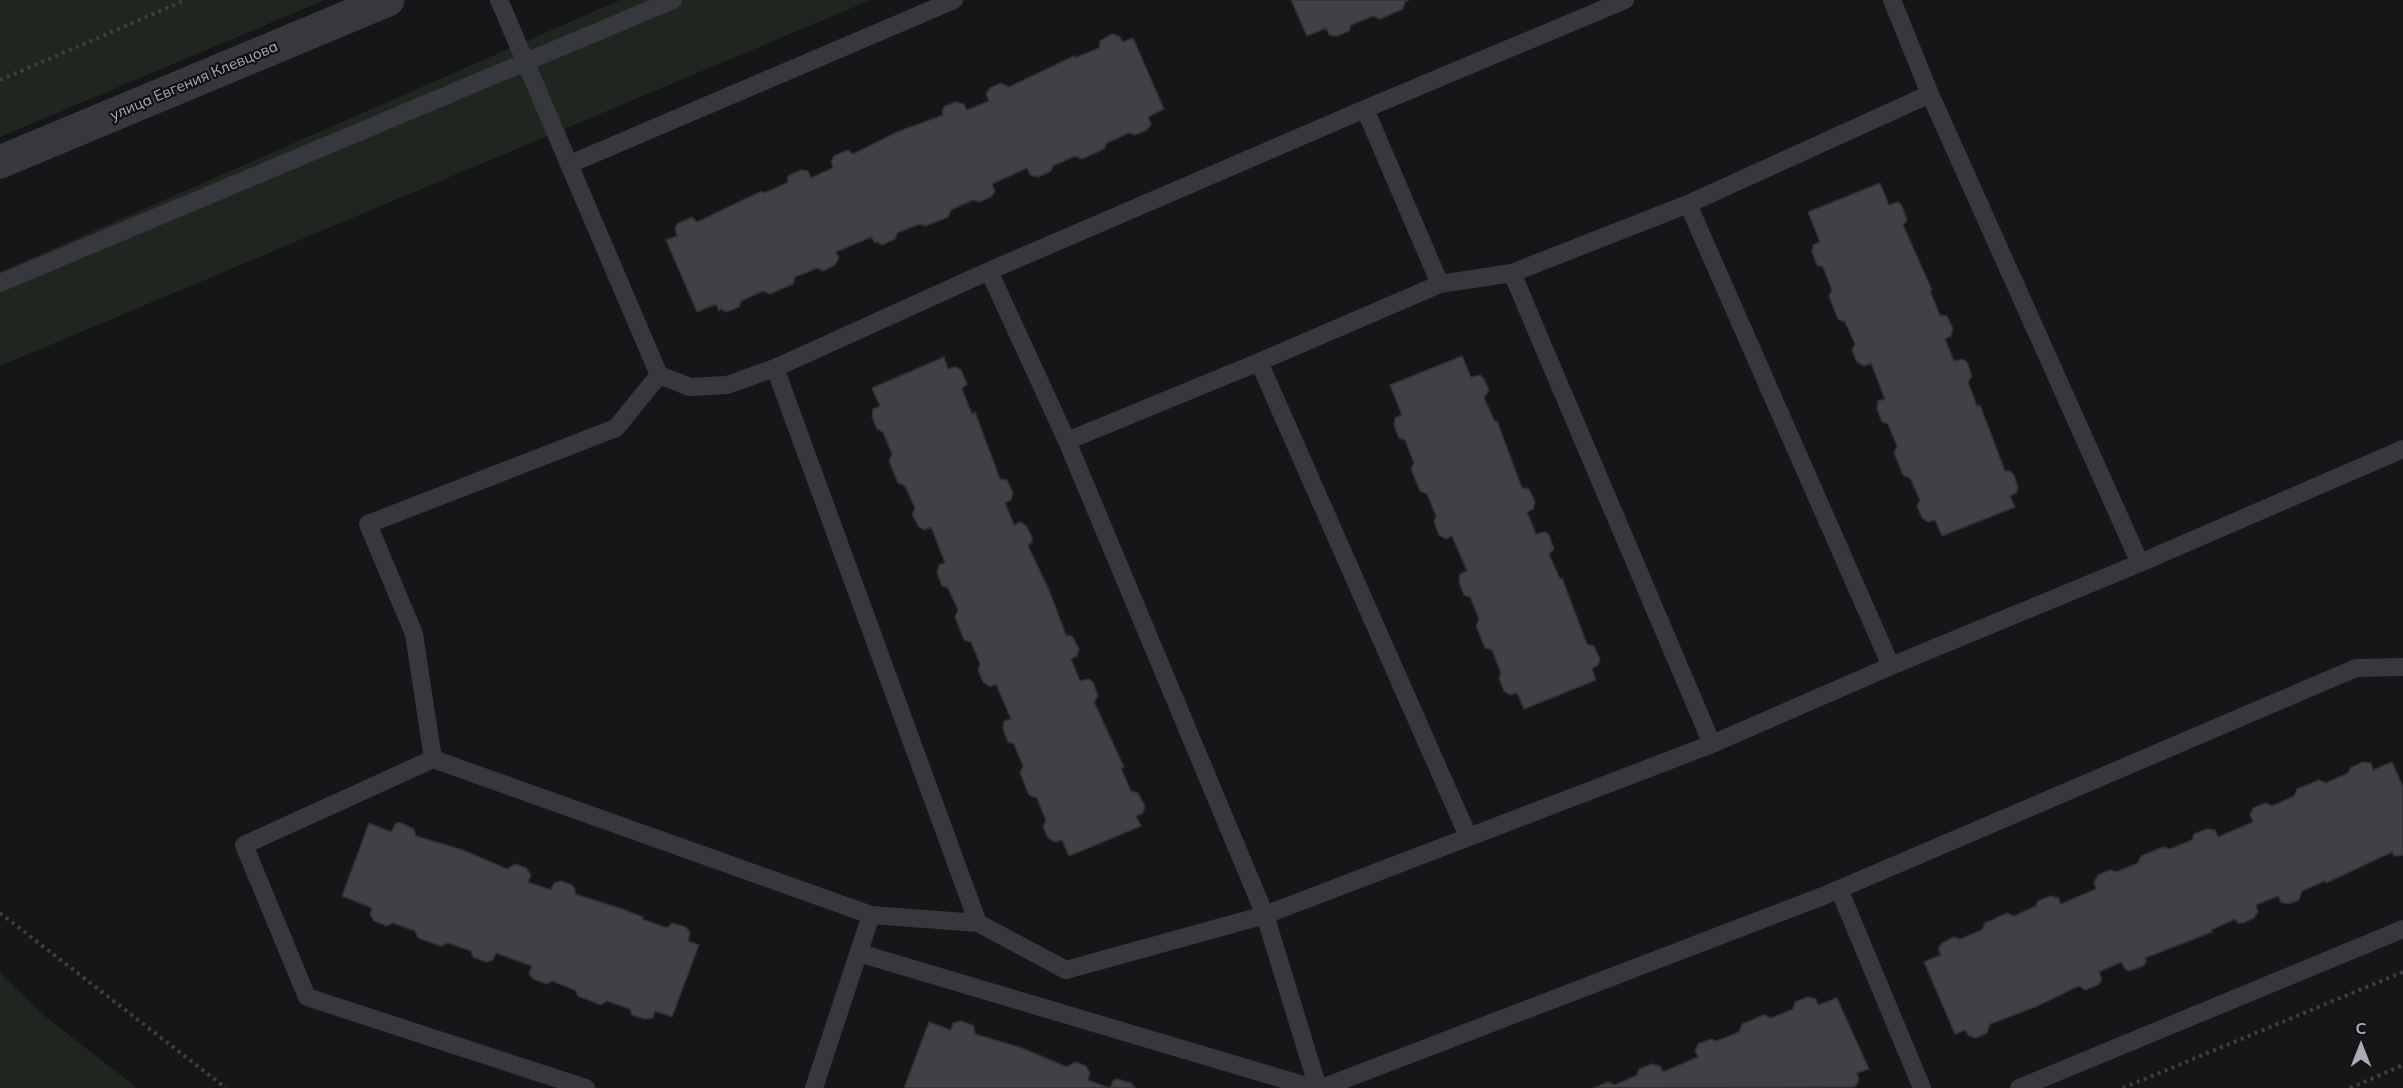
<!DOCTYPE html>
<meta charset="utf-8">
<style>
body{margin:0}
#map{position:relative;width:2403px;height:1088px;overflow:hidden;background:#161618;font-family:Mulish,sans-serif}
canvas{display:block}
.north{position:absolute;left:2331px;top:1016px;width:60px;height:60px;-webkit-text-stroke:4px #111113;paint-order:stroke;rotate:0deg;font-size:16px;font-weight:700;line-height:24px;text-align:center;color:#a8adb8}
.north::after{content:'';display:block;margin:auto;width:21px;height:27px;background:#a8adb8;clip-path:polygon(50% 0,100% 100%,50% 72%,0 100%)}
</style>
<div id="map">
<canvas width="2403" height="1088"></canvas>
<div class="north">С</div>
</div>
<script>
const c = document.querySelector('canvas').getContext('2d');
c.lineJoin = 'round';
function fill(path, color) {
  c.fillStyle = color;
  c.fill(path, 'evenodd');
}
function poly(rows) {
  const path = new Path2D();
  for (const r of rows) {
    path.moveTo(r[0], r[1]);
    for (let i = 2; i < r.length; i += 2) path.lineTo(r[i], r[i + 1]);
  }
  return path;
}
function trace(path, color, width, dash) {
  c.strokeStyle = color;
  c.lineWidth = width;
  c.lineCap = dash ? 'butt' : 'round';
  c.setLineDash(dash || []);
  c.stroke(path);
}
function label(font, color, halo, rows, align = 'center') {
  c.font = font + ' Mulish,sans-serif';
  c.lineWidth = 4.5;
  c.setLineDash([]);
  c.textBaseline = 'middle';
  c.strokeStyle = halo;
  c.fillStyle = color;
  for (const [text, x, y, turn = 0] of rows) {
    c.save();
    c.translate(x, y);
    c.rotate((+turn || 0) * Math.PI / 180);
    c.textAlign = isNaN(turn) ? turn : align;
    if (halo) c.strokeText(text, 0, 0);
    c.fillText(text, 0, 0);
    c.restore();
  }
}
fill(poly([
 [0,0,325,0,0,137],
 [620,0,871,0,0,366,0,272],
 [0,973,46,1017,137,1088,0,1088]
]), '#1e261f');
const building = poly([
 [1291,0,1409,0,1405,2,1403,9,1380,19,1373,16,1351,25,1349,31,1337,36,1329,35,1326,28,1307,36,1291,0],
 [1112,34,1119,36,1123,42,1133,38,1164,109,1148,117,1151,124,1147,130,1135,135,1129,133,1107,143,1104,149,1082,159,1075,156,1053,166,1051,171,1038,177,1030,175,1027,168,992,184,995,191,991,197,979,202,973,200,951,210,948,217,926,226,919,224,897,233,895,239,882,245,877,242,875,243,871,237,836,252,839,258,835,265,823,271,817,268,795,277,793,284,770,294,763,291,741,301,739,307,726,312,721,309,719,311,716,304,697,312,666,240,677,236,675,229,677,224,692,217,697,222,762,191,764,193,787,183,788,176,801,170,808,171,811,178,833,168,831,162,834,156,848,150,853,154,897,132,943,115,942,111,945,106,956,102,964,104,967,110,989,101,986,94,990,88,1001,83,1009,87,1074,56,1075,58,1099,48,1100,41,1112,34],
 [1880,183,1889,205,1898,202,1902,206,1907,220,1903,225,1932,290,1930,291,1940,315,1947,316,1953,329,1951,336,1945,339,1954,361,1963,359,1967,362,1972,376,1968,382,1977,406,1980,405,2005,471,2010,471,2014,475,2018,488,2016,493,2010,496,2015,507,1942,536,1935,520,1928,522,1922,518,1917,506,1920,500,1910,478,1903,475,1894,453,1897,446,1888,424,1882,422,1877,409,1878,401,1885,399,1871,363,1864,366,1857,362,1852,350,1855,344,1845,322,1838,319,1829,296,1832,290,1823,267,1817,265,1812,252,1813,245,1820,242,1808,212,1880,183],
 [1462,356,1471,377,1480,375,1484,379,1489,390,1484,398,1495,422,1497,421,1522,488,1529,489,1535,502,1533,509,1527,512,1536,534,1545,532,1549,535,1554,549,1549,554,1560,579,1562,578,1587,644,1594,646,1600,659,1598,665,1592,669,1596,680,1524,709,1517,693,1510,695,1504,691,1499,678,1501,673,1492,650,1485,648,1476,626,1479,619,1470,597,1464,595,1459,582,1460,574,1467,571,1452,536,1446,539,1439,535,1434,522,1436,516,1427,494,1420,491,1411,469,1414,463,1405,440,1399,438,1394,425,1395,418,1402,415,1390,385,1462,356],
 [944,357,948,369,955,367,961,370,967,384,962,389,972,414,975,412,1000,479,1007,480,1013,493,1011,500,1005,503,1014,525,1021,522,1027,527,1032,537,1032,542,1028,546,1049,590,1066,635,1072,636,1079,649,1077,656,1071,659,1080,681,1089,679,1093,682,1098,696,1094,702,1124,767,1121,768,1131,791,1138,793,1145,806,1143,813,1136,816,1141,826,1069,856,1062,840,1055,842,1048,838,1043,826,1046,821,1037,798,1029,795,1020,773,1023,766,1014,744,1008,742,1003,729,1004,721,1011,719,996,684,990,687,983,682,978,670,980,664,971,642,964,640,955,617,958,610,948,588,942,586,937,573,939,565,945,563,931,527,924,530,918,526,912,514,915,508,905,486,898,483,889,461,892,454,883,432,877,429,872,417,873,409,880,406,872,388,944,357],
 [2363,762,2371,763,2373,770,2392,762,2403,787,2403,855,2394,856,2392,852,2326,883,2325,881,2302,891,2299,900,2288,904,2281,902,2278,896,2256,905,2258,912,2254,918,2243,923,2238,923,2235,919,2211,930,2212,932,2145,958,2146,962,2143,966,2129,971,2125,969,2121,962,2099,972,2102,979,2098,985,2085,990,2079,986,2035,1007,1990,1024,1987,1033,1976,1038,1969,1036,1965,1030,1955,1034,1924,962,1941,955,1938,949,1942,943,1954,937,1960,939,1982,930,1985,923,2007,913,2014,916,2036,906,2038,901,2051,896,2056,898,2058,897,2061,904,2096,889,2094,882,2098,875,2110,870,2116,872,2138,863,2141,856,2163,847,2170,849,2192,840,2194,834,2207,829,2215,830,2218,837,2253,822,2250,815,2253,808,2266,803,2272,806,2294,796,2297,789,2319,780,2326,783,2348,773,2350,768,2363,762],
 [369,823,391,832,396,823,401,823,414,829,416,836,463,850,507,869,515,864,526,868,531,875,528,882,551,890,554,883,561,881,572,885,575,889,575,894,622,909,643,917,642,919,667,928,672,923,686,927,690,933,688,941,699,945,672,1017,655,1011,653,1018,645,1019,632,1015,630,1009,607,1001,601,1005,578,996,575,990,552,981,547,984,533,979,529,973,532,966,496,953,493,960,486,962,473,957,471,951,448,943,441,946,418,938,415,931,393,923,387,926,374,921,370,914,372,908,342,896,369,823],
 [1808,997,1816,999,1818,1005,1837,998,1869,1069,1857,1073,1859,1080,1855,1087,1594,1088,1608,1082,1615,1085,1637,1075,1639,1069,1652,1064,1660,1066,1663,1072,1698,1057,1695,1051,1698,1044,1711,1039,1717,1041,1739,1032,1742,1024,1764,1015,1771,1018,1793,1009,1795,1002,1808,997],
 [961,1021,974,1026,975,1034,1022,1048,1067,1067,1075,1062,1086,1066,1090,1073,1088,1080,1109,1088,904,1088,929,1022,951,1030,953,1023,961,1021],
 [1117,1079,1131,1083,1135,1088,1110,1088,1113,1081,1117,1079]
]);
fill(building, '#404145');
trace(building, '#303034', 1.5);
trace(poly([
 [0,80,186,0],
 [0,913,226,1088],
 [2123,1088,2403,972],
 [2350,1088,2403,1065]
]), '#3d3f44', 4, [3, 4.5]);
trace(poly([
 [499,0,659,375,690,387,727,385,775,368],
 [1625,0,1365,109,989,271,775,368,978,923,1066,970,1265,915,1712,744,1891,666,2140,563,1930,94,1892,0],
 [1365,109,1440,284],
 [570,164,954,0],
 [1688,204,1891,666],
 [989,271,1067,441],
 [1512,273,1712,744],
 [0,283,673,0],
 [1259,362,1468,836],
 [2140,563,2403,449],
 [433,759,414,634,368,524,616,428,659,375],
 [1839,889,1922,1088],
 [859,953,1313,1088],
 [586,1088,307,997,244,845,433,759,871,915],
 [814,1088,871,915,978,923],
 [1318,1088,1265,915,1067,441,1259,362,1440,284,1512,273,1688,204,1930,94],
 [1322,1088,1823,896,2356,668,2403,667],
 [2019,1088,2403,929]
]), '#37383d', 18);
trace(poly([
 [0,162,388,0]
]), '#37383d', 33);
label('15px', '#a8adb8', '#111113', [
 ["улица Евгения Клевцова",194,81,-23]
]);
</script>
